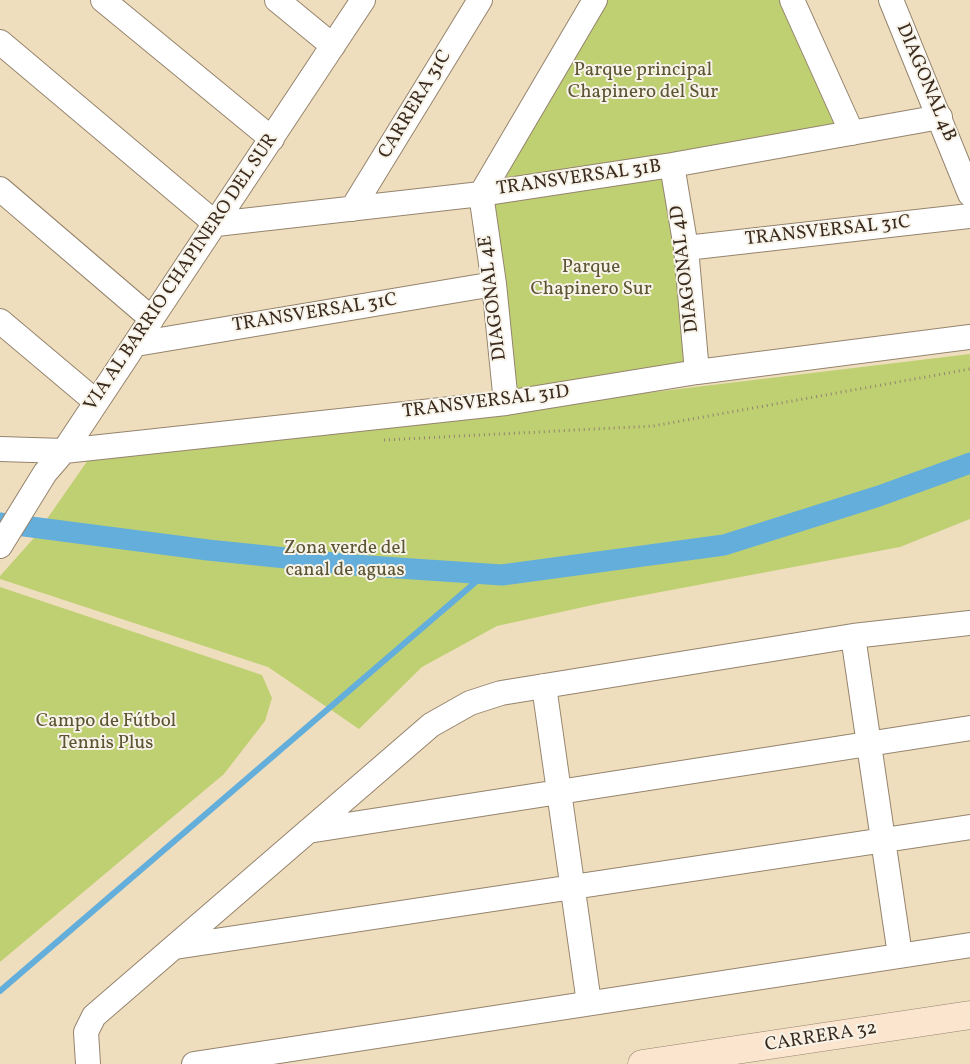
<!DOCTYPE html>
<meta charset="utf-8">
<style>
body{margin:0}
canvas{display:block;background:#efdebd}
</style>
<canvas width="970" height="1064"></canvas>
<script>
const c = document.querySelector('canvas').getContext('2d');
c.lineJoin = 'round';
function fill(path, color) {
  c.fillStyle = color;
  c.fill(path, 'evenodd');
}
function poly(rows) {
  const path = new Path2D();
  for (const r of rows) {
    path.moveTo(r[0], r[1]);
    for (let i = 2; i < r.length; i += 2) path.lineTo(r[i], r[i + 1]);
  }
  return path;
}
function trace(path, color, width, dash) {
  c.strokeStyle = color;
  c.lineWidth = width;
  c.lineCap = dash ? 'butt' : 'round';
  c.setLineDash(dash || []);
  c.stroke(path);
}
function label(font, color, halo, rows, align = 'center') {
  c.font = font + ' Vollkorn,serif';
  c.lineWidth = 4;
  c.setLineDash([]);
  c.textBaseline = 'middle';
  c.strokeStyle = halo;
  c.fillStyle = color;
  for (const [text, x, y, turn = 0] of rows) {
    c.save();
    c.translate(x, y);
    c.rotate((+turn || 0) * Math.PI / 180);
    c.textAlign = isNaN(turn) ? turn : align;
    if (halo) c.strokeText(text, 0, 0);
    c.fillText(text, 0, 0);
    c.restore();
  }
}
fill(poly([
 [595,0,792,0,852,133,672,165,692,370,506,403,481,194],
 [970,354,970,519,900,547,602,603,497,626,422,667,359,729,268,667,0,579,0,576,33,539,88,460],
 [0,587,262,675,272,698,265,721,224,774,0,962]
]), '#bfd073');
trace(poly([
 [0,991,485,574]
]), '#63aedb', 6);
trace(poly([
 [0,523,208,550,354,565,502,575,724,545,879,496,970,463]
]), '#63aedb', 21);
const street = poly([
 [103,0,272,139],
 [277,0,333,46],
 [792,0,852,133],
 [891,0,970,194],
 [0,42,216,224,481,194,672,165,940,117],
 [672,165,686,248,697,372],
 [0,189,152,319],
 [481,194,595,0],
 [481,194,494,284,506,403],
 [352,209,480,0],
 [686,248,970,216],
 [0,321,95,401],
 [136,344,494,284],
 [0,449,64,451,506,403,697,372,970,337],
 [0,546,45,473,64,451,363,0],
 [853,636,900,955],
 [544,686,589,1003],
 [308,831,970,728],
 [175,947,970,827],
 [88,1064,86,1032,94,1016,431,725,470,703,501,693,853,636,970,623],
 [194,1064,970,945]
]);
const secondary = poly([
 [642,1064,970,1015]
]);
trace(street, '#95846e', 26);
trace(secondary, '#95846e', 29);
trace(poly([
 [384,440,653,426,970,369]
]), '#95846e', 3, [1, 4]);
trace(street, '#fff', 24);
trace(secondary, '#fbe5cf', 28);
label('19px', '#5c5433', '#f7f3e8', [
 ["Parque principal",643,72],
 ["Chapinero del Sur",643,94],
 ["Parque",591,269],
 ["Chapinero Sur",591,291],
 ["Zona verde del",345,550],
 ["canal de aguas",345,572],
 ["Campo de Fútbol",106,723],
 ["Tennis Plus",106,745]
]);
label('19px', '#3b2a1e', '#f7f3e8', [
 ["DIAGONAL 4B",925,83,67],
 ["CARRERA 31C",416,105,-59],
 ["TRANSVERSAL 31B",579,179,-8],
 ["TRANSVERSAL 31C",828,232,-6],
 ["DIAGONAL 4D",686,269,-97],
 ["VIA AL BARRIO CHAPINERO DEL SUR",182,273,-56],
 ["DIAGONAL 4E",494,298,-97],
 ["TRANSVERSAL 31C",315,314,-9],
 ["TRANSVERSAL 31D",486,403,-7],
 ["CARRERA 32",821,1038,-9]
]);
</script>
